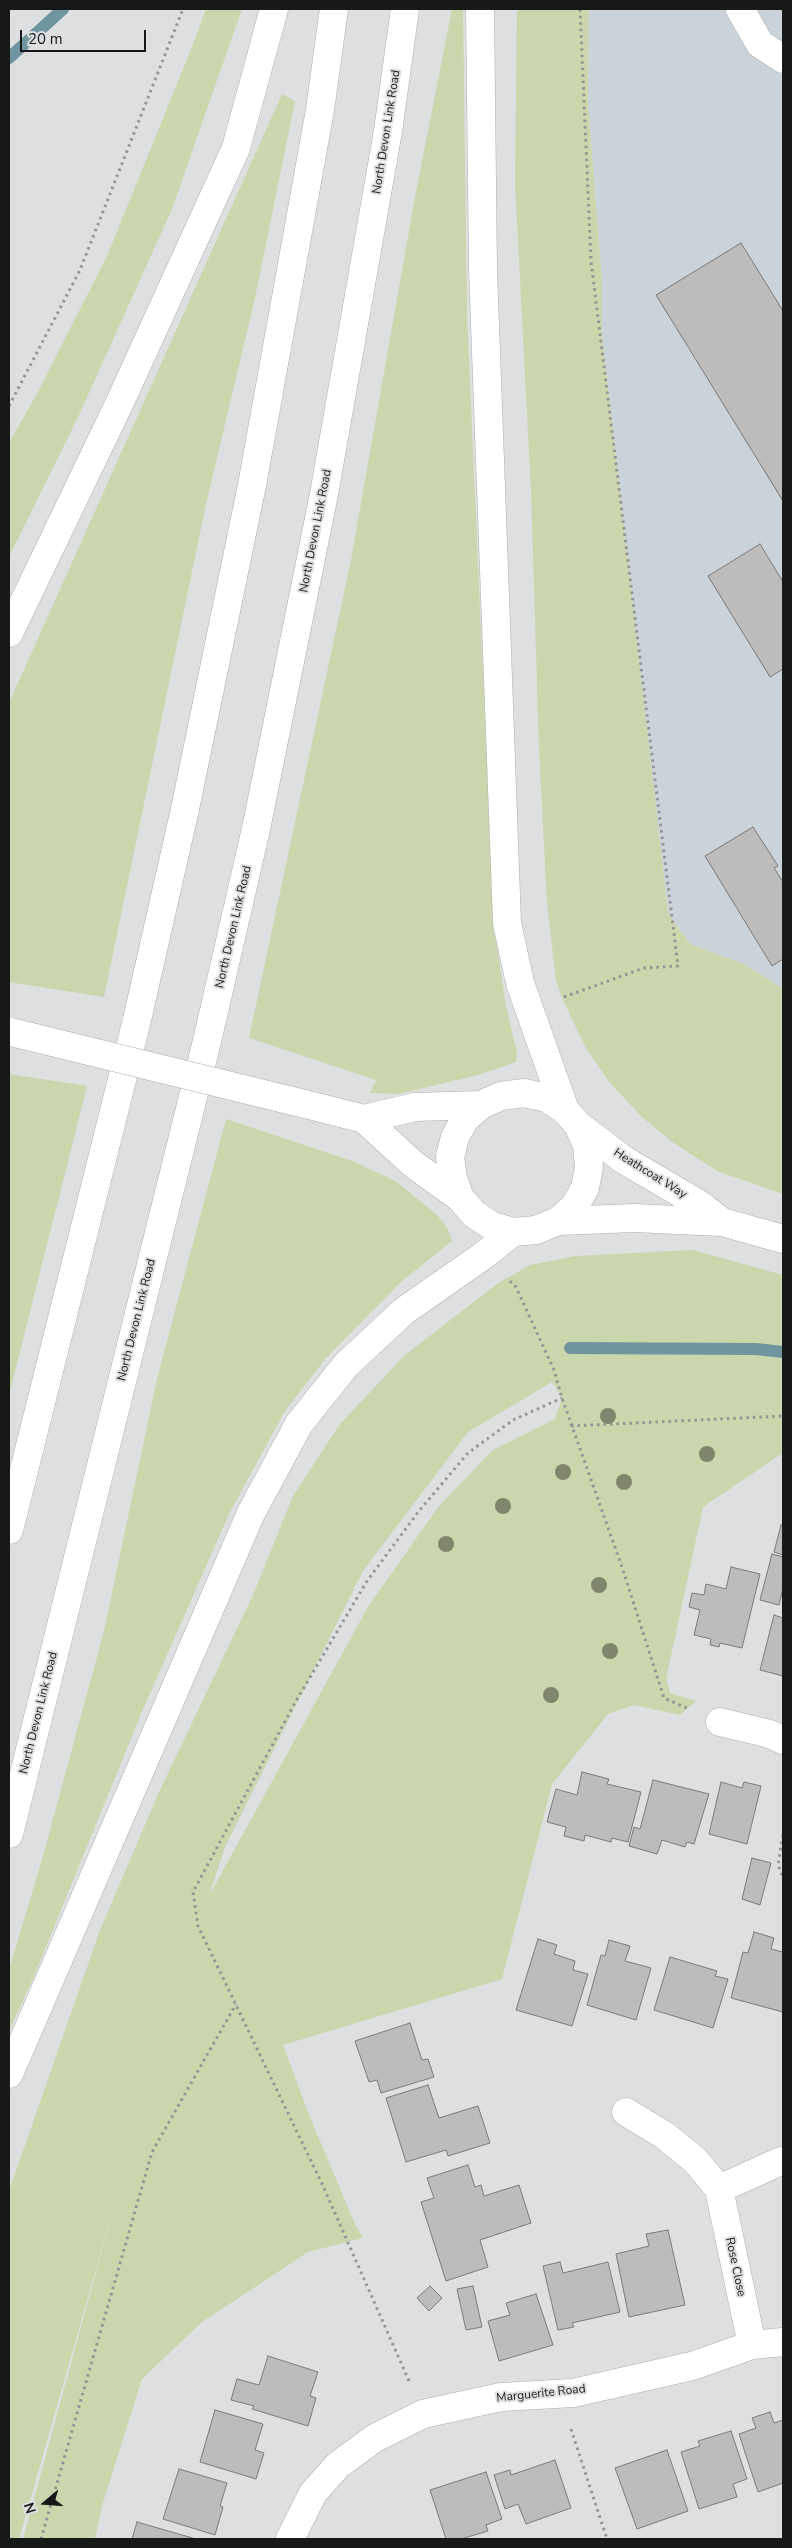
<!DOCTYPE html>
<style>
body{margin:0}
#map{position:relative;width:792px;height:2548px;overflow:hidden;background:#dddfe1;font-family:"Nunito Sans",sans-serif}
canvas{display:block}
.frame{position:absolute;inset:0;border:10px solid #171818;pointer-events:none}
.north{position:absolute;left:20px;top:2478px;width:50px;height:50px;-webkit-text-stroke:4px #dddfe1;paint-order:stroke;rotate:252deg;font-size:14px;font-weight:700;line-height:20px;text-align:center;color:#171818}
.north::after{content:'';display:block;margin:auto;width:18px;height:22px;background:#171818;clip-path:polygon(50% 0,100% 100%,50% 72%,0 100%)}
.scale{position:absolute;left:20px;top:30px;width:126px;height:22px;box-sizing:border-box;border:2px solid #171818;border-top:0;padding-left:6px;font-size:15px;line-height:18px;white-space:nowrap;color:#171818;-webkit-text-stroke:4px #dddfe1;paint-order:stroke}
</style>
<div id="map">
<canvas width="792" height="2548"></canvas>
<div class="frame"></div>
<div class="north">N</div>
<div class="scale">20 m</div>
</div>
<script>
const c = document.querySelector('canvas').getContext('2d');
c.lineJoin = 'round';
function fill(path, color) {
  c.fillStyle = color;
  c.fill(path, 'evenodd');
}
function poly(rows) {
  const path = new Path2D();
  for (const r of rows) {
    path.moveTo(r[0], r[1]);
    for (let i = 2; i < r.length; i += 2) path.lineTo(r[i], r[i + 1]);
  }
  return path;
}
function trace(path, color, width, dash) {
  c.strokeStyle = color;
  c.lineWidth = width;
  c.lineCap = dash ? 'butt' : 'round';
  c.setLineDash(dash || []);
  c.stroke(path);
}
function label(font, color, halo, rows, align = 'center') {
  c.font = font + ' "Nunito Sans",sans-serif';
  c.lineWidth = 4;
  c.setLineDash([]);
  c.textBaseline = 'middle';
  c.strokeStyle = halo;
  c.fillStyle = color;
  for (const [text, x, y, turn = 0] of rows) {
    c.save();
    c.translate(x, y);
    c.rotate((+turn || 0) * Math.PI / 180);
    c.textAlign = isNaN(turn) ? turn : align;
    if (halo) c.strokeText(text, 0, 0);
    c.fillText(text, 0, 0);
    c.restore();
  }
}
fill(poly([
 [589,9,783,9,783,989,744,964,690,944,668,913,602,334,602,281,588,102]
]), '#cbd3da');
fill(poly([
 [206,9,242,9,172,209,79,415,9,557,9,443,39,390,107,256,190,52],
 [452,9,463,9,467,315,494,928,506,1006,517,1053,516,1062,478,1075,398,1094,370,1093,376,1080,249,1038,351,560,415,197],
 [517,9,589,9,588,102,602,281,602,334,668,913,690,944,744,964,783,989,783,1194,717,1171,671,1141,642,1117,610,1083,586,1048,562,998,556,980,547,903,539,748,531,490,515,183],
 [282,94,295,101,255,298,206,504,104,997,9,982,9,703],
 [9,1074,87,1086,9,1395],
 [226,1119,355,1162,397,1182,438,1216,448,1229,452,1241,401,1282,326,1358,285,1411,230,1512,143,1709,32,1981,9,2031,9,1970,43,1856,104,1631,157,1379],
 [693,1250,783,1275,783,1453,703,1507,666,1679,670,1693,696,1701,680,1715,634,1705,608,1714,552,1784,502,1979,283,2045,309,2115,355,2224,363,2238,308,2252,202,2322,142,2379,102,2506,95,2539,23,2539,114,2206,19,2539,9,2539,9,2191,100,1930,159,1792,253,1595,293,1496,340,1424,405,1355,497,1284,530,1265,576,1256],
 [552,1382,562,1398,555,1419,493,1450,439,1506,369,1605,209,1896,225,1847,363,1571,468,1432]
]), '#cbd6ac');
trace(poly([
 [9,58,63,9],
 [570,1348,756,1349,783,1352]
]), '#6f959f', 12);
const building = poly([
 [741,243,783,311,783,501,656,295,741,243],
 [760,544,783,582,783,669,770,677,708,576,760,544],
 [753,827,778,866,774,868,783,882,783,959,772,966,705,856,753,827],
 [781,1525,783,1525,783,1555,774,1552,781,1525],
 [772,1554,783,1557,783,1588,779,1605,760,1600,772,1554],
 [731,1567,760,1574,742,1648,720,1643,719,1647,710,1645,711,1639,694,1635,700,1610,689,1607,692,1593,704,1595,706,1584,726,1589,731,1567],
 [774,1615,783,1618,783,1676,760,1670,774,1615],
 [582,1772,609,1779,607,1784,641,1792,628,1842,612,1838,611,1842,585,1835,584,1841,564,1836,566,1827,547,1822,556,1789,577,1795,582,1772],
 [653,1780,709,1794,694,1844,687,1842,685,1847,662,1840,657,1854,629,1846,634,1827,640,1829,653,1780],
 [721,1782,742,1788,744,1782,761,1786,747,1844,709,1834,721,1782],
 [752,1858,771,1863,760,1905,742,1899,752,1858],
 [754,1932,774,1938,771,1949,783,1952,783,2012,731,1998,743,1952,748,1953,754,1932],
 [538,1939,557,1945,554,1954,575,1961,573,1970,588,1974,572,2026,516,2010,538,1939],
 [609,1940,630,1946,625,1961,651,1968,636,2020,587,2005,601,1955,605,1956,609,1940],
 [670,1957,717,1971,715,1976,728,1979,713,2028,654,2010,670,1957],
 [410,2023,422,2060,428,2059,434,2077,381,2093,377,2080,369,2082,355,2041,410,2023],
 [428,2085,439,2118,478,2106,490,2143,448,2156,446,2150,406,2162,386,2098,428,2085],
 [468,2165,475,2187,481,2185,484,2196,519,2185,531,2223,480,2240,488,2267,446,2281,421,2202,434,2198,427,2178,468,2165],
 [668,2230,685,2305,629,2317,616,2254,649,2246,646,2234,668,2230],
 [560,2262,563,2273,608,2262,620,2312,572,2323,574,2327,558,2330,543,2266,560,2262],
 [430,2286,442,2298,429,2311,417,2298,430,2286],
 [473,2286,482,2327,466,2330,457,2289,473,2286],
 [536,2294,553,2345,499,2361,488,2321,510,2315,506,2303,536,2294],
 [268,2356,318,2372,310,2396,316,2398,308,2426,252,2409,254,2406,231,2400,237,2379,259,2385,268,2356],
 [215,2410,263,2424,255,2450,264,2453,256,2479,200,2462,215,2410],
 [770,2412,774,2423,783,2420,783,2483,758,2492,739,2434,756,2428,752,2418,770,2412],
 [731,2431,747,2479,733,2484,737,2497,699,2509,681,2452,700,2446,698,2441,731,2431],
 [667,2450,688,2511,637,2529,615,2468,667,2450],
 [555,2460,571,2508,526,2524,518,2504,505,2509,494,2475,510,2470,511,2475,555,2460],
 [179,2469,227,2483,220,2506,223,2507,215,2535,163,2519,179,2469],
 [486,2472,502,2519,486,2525,488,2531,461,2539,446,2539,430,2490,486,2472],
 [137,2522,196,2539,132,2539,137,2522]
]);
fill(building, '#bebbbb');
trace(building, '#7d7a79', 1);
const minor = poly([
 [740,9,760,44,783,59],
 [720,1722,770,1734,783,1740],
 [626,2112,664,2135,695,2160,719,2189,752,2345],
 [719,2189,781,2161],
 [290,2539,313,2493,338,2465,375,2438,423,2414,501,2397,573,2393,692,2366,752,2345,783,2342]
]);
const major = poly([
 [321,1108,364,1119,415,1107,481,1105],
 [364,1119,413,1164,460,1198,474,1214,492,1226,513,1232,536,1230,558,1221,574,1207,585,1188,589,1167,587,1145,578,1125,565,1110,547,1098,524,1093,501,1096,481,1105,465,1119,455,1137,450,1157,453,1178,460,1198],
 [578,1125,624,1160,699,1204,722,1222],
 [558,1221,635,1218,722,1222,783,1239]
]);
const highway = poly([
 [480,9,483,270,507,923,520,983,565,1110],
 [9,633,120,402,236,148,274,9],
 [9,1530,137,1020,185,809,252,485,320,110,334,9],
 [9,1834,208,1037,256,829,324,494,388,131,405,9],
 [9,2074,251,1513,299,1424,346,1365,404,1311,484,1255,513,1232]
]);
trace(minor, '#acaeb0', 29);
trace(major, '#acaeb0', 29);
trace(highway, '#acaeb0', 29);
trace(poly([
 [9,406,80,270,183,9],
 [564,997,644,968,678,966,591,261,580,9],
 [510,1281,516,1287,554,1370,562,1398,622,1567,664,1698,687,1708],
 [571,1426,783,1416],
 [783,1835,778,1865,783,1877],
 [409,2381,323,2186,198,1926,193,1892,296,1701,367,1581,419,1511,468,1453,513,1420,562,1398],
 [571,2429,607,2539],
 [41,2539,152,2152,236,2004]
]), '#939596', 3, [2.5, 4]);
trace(minor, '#fff', 28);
trace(major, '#fff', 28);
trace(highway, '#fff', 28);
const majorBridge = poly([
 [11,1032,321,1108]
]);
trace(majorBridge, '#acaeb0', 29, []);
trace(majorBridge, '#fff', 28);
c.fillStyle = '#80866b';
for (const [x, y] of [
 [608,1416],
 [707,1454],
 [563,1472],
 [624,1482],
 [503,1506],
 [446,1544],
 [599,1585],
 [610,1651],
 [551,1695]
]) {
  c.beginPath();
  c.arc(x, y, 8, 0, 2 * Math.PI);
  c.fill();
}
label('12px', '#171818', '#dddfe1', [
 ["North Devon Link Road",387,132,-81],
 ["North Devon Link Road",316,531,-79],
 ["North Devon Link Road",234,927,-77],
 ["Heathcoat Way",650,1174,32],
 ["North Devon Link Road",137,1320,-76],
 ["North Devon Link Road",39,1713,-76],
 ["Rose Close",735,2267,78],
 ["Marguerite Road",541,2394,-6]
]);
</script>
